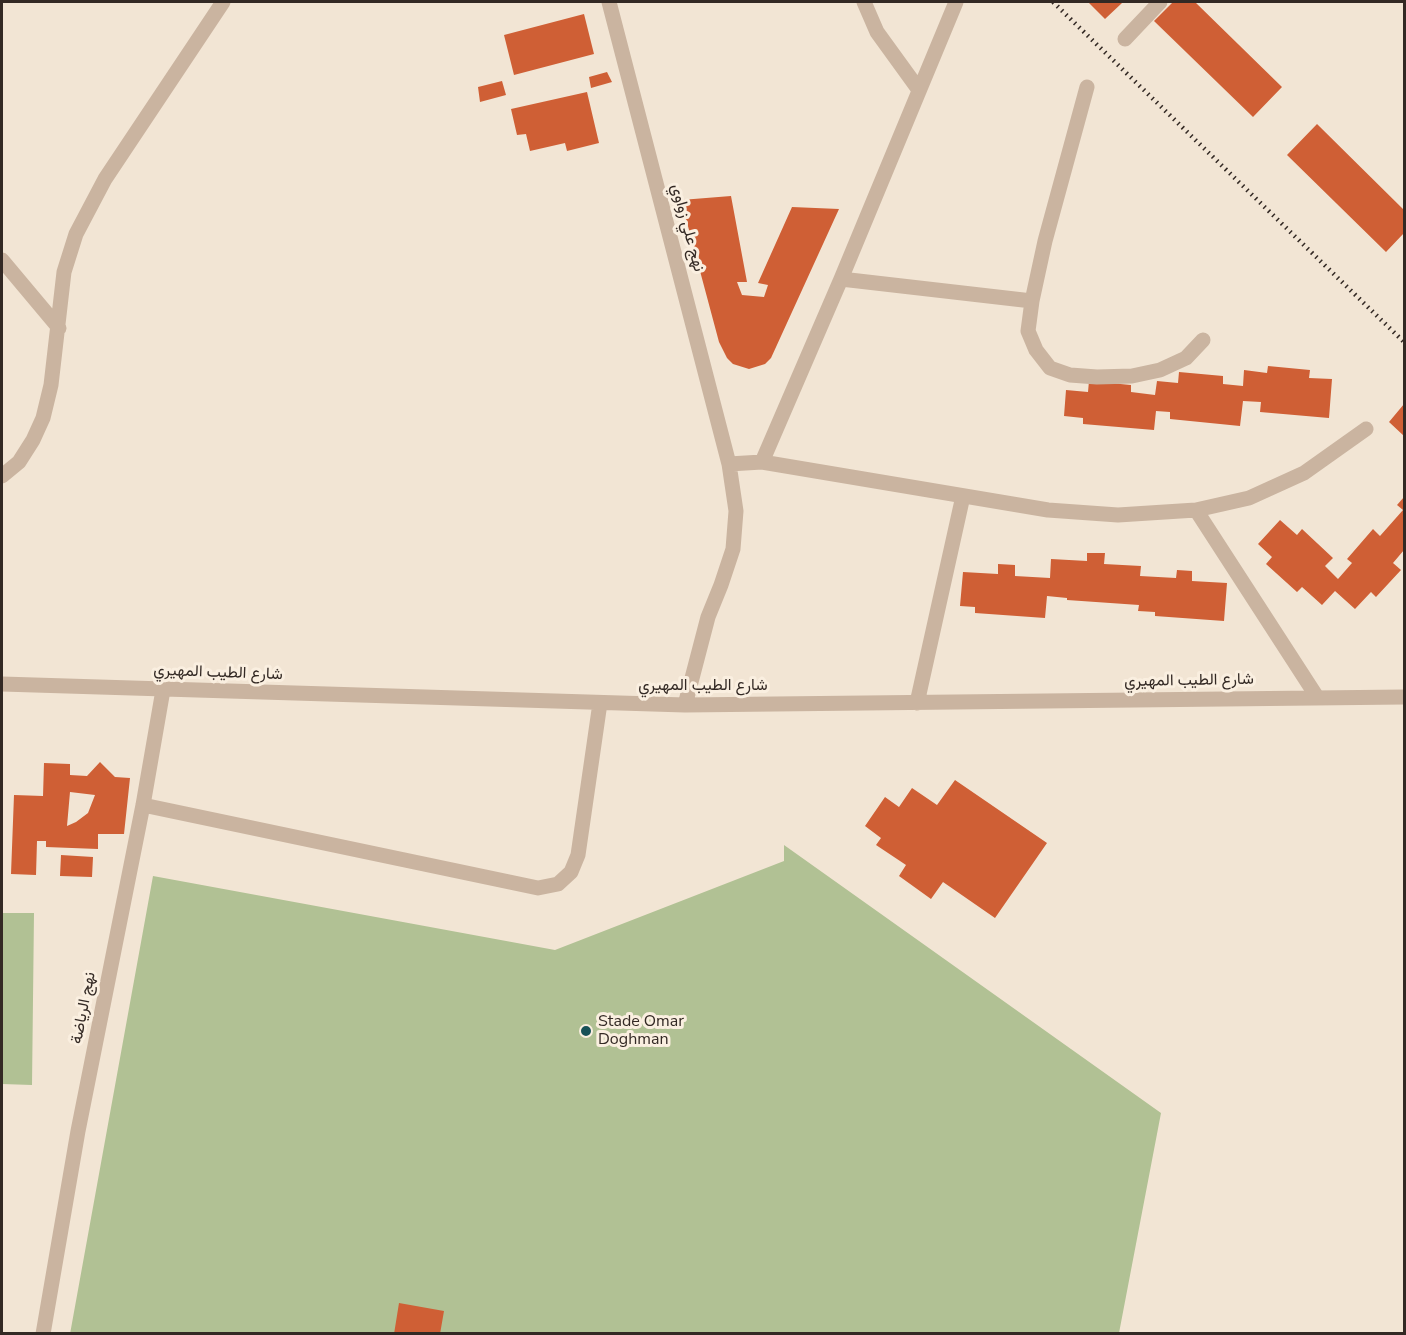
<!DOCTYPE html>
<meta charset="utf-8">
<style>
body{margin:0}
#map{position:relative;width:1406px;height:1335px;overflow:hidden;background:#f2e5d4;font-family:"Nunito Sans",sans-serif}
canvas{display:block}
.frame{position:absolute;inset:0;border:3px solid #332924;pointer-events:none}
</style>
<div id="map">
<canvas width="1406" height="1335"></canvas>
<div class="frame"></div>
</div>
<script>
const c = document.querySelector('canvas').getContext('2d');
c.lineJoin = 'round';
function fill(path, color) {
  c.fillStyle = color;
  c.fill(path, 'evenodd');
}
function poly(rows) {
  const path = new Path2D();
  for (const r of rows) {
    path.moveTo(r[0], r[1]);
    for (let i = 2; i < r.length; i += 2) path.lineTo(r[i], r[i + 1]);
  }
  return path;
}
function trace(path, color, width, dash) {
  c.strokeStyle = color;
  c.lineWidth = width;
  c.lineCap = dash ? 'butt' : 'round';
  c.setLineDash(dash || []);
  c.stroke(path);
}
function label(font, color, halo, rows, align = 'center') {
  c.font = font + ' "Nunito Sans",Vazirmatn,sans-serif';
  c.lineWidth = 6;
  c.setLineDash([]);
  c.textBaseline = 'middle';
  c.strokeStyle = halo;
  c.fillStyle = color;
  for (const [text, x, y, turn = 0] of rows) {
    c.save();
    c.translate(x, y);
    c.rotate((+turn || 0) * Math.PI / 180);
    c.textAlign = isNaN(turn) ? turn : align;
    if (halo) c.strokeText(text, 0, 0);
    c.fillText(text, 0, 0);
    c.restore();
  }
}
fill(poly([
 [784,845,1161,1113,1119,1333,70,1334,153,876,555,950,784,861],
 [2,913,34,913,32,1085,2,1084]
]), '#b1c194');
fill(poly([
 [1088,2,1121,2,1122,3,1105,19],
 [1173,2,1195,2,1282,87,1253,117,1154,21],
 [584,14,594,54,514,75,504,35],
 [607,72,612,82,591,88,589,77],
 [502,81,506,95,480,102,478,87],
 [587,92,599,143,567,151,565,143,530,151,526,134,517,135,511,109],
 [1317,124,1404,210,1404,233,1386,252,1287,155],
 [731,196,747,282,737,282,742,295,764,297,768,285,758,283,792,207,839,209,771,358,765,364,749,369,733,364,727,358,719,342,681,200],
 [1268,366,1310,370,1309,378,1332,379,1329,418,1260,412,1261,402,1243,401,1240,426,1170,419,1170,412,1156,411,1154,430,1083,424,1083,418,1064,416,1066,390,1088,392,1089,381,1131,385,1131,392,1155,395,1157,381,1178,383,1179,372,1223,376,1223,384,1243,386,1244,370,1267,373],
 [1404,404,1404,436,1389,422],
 [1404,497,1404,550,1393,563,1401,570,1376,597,1371,592,1355,609,1335,591,1322,605,1302,587,1297,592,1266,564,1272,557,1258,544,1280,520,1297,535,1302,529,1333,558,1325,566,1338,579,1352,563,1347,559,1373,529,1380,536,1403,510,1397,505],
 [1087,553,1105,553,1104,564,1141,566,1140,576,1176,578,1177,570,1192,571,1192,581,1227,583,1224,621,1155,616,1155,612,1138,611,1139,605,1067,600,1067,598,1047,596,1045,618,975,613,975,607,960,606,963,572,998,574,998,564,1015,565,1015,576,1050,578,1051,559,1087,561],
 [100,762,115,777,130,778,124,834,98,834,98,849,46,847,46,841,37,841,36,875,11,874,14,795,43,796,44,763,70,764,70,775,87,776],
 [70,792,95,795,88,813,76,822,67,826],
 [955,780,1047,843,995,918,943,882,931,899,899,876,906,865,876,845,881,838,865,826,885,797,899,807,912,788,937,805],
 [61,855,93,857,92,877,60,876],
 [399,1303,444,1311,440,1334,394,1334]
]), '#cf5f35');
trace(poly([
 [609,2,729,464,736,511,733,549,721,585,708,617,685,705],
 [864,2,877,32,919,90],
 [1125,39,1160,2],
 [1087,87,1045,241,1032,301,1028,331,1036,350,1050,368,1070,375,1097,377,1132,376,1160,370,1186,358,1203,340],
 [2,260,59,328],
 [841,279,1032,301],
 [762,462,1048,510,1118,515,1196,510,1249,498,1304,473,1366,429],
 [729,464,762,462,841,279,956,2],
 [2,476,19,462,33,440,43,418,51,385,64,272,76,234,105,179,223,2],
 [1196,510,1317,697],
 [2,684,685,705,1404,697],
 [917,703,963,496],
 [143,805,538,888,558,884,571,872,578,855,600,703],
 [43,1334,78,1131,143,805,163,690]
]), '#cab4a0', 15);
trace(poly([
 [1053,2,1404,342]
]), '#332924', 4.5, [1.5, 4.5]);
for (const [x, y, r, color] of [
 [586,1031,6,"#175157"]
]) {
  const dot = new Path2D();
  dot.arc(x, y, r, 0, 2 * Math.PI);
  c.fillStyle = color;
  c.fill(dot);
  trace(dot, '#faefe0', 2);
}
label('16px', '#332924', '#faefe0', [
 ["نهج علي زواوي",687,228,75],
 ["شارع الطيب المهيري",218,673,2],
 ["شارع الطيب المهيري",1189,681,-1],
 ["شارع الطيب المهيري",703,686],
 ["نهج الرياضة",84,1008,-79]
]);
label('16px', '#332924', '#faefe0', [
 ["Stade Omar",598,1022],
 ["Doghman",598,1040]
], 'left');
</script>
